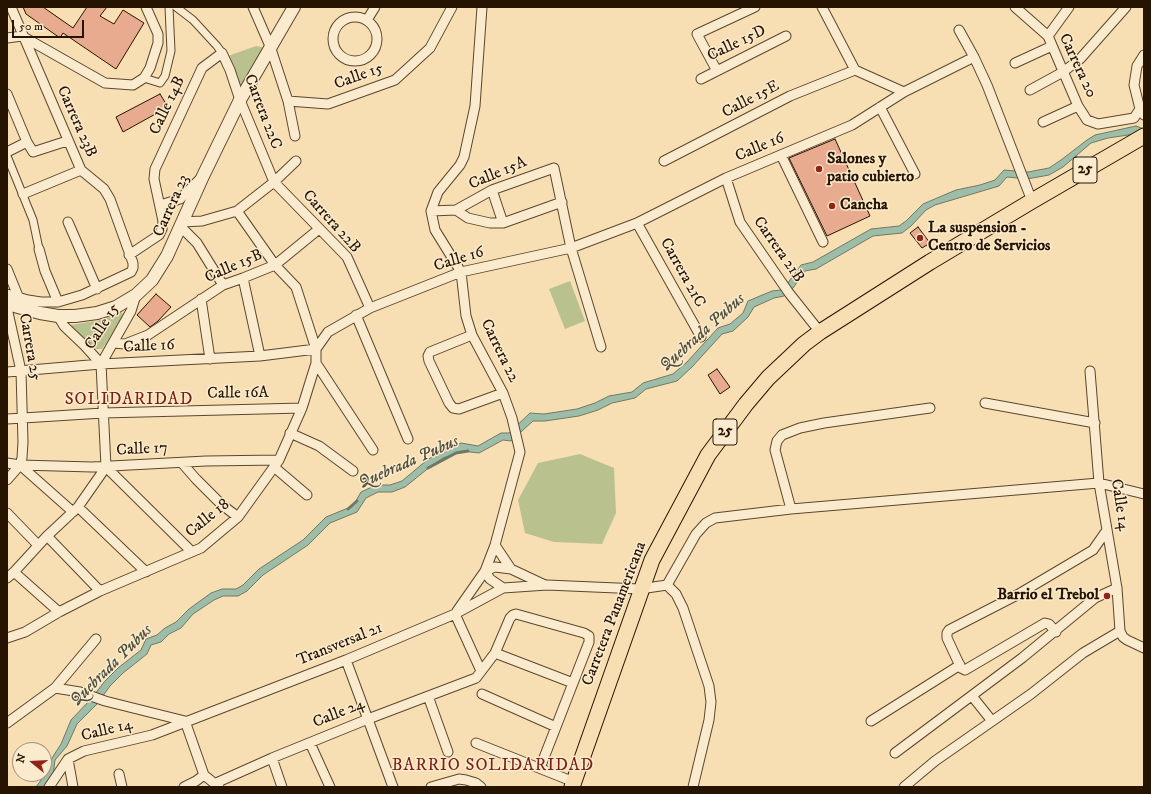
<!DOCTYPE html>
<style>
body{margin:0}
#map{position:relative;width:1151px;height:794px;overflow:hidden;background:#f7dfb3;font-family:"IM FELL DW Pica",serif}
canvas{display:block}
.frame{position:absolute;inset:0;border:8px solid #271400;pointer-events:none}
.north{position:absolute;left:12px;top:742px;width:40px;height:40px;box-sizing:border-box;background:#faeace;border:1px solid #a6947c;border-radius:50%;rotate:288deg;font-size:11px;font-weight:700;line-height:16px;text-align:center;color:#271400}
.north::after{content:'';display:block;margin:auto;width:14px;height:18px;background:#8f2418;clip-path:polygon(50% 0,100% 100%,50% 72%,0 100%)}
.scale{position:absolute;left:12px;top:20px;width:72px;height:18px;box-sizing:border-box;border:2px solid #271400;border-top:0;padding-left:5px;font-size:12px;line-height:14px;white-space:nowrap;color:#271400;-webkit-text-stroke:3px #faeace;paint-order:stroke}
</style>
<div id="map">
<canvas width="1151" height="794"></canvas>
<div class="frame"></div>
<div class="north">N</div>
<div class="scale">50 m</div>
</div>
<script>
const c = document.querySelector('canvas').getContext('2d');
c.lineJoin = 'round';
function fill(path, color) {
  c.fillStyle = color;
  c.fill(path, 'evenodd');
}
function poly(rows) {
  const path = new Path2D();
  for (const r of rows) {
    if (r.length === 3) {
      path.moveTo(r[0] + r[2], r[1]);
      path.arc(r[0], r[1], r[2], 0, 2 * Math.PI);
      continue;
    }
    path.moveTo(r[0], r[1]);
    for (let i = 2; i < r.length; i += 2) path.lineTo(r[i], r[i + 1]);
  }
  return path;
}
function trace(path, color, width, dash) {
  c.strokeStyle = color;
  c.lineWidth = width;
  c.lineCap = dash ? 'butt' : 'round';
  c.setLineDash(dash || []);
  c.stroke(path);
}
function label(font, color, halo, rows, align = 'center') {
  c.font = font + ' "IM FELL DW Pica",serif';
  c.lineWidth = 3;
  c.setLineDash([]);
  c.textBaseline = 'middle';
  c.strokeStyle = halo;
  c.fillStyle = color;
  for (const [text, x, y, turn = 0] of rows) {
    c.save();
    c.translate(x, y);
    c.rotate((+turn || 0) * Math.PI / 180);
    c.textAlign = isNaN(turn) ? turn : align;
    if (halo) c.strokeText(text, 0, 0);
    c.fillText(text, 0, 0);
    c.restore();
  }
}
fill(poly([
 [256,46,262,47,263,49,239,91,228,56],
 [570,281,585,321,565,329,549,289],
 [120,311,123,314,123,316,107,342,102,349,96,349,88,344,70,326,71,325,101,320],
 [580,454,614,468,616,513,602,544,554,542,525,533,518,500,538,463]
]), '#b9c28f');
const water = poly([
 [1136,126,1144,129,1135,134,1108,138,1091,143,1063,167,1049,175,1027,179,1007,177,999,186,935,205,926,210,911,226,902,233,873,236,816,269,805,271,793,288,784,296,774,298,754,307,748,317,733,331,722,334,692,367,677,381,646,389,635,398,612,403,598,410,579,416,545,421,533,421,511,441,503,440,479,453,462,451,443,458,431,466,405,487,392,492,378,492,366,498,357,512,330,523,308,545,263,575,247,591,238,596,223,596,214,600,193,614,181,628,169,634,161,642,151,645,147,654,123,673,110,686,97,704,77,724,67,746,55,760,53,776,45,787,36,787,47,772,52,758,61,744,71,720,91,699,105,681,118,668,141,650,146,639,157,635,165,628,176,622,189,609,211,593,222,589,236,589,243,585,259,569,303,540,326,517,353,506,361,492,376,485,390,485,402,481,427,460,440,452,461,443,478,446,501,433,509,433,530,413,544,414,577,409,595,403,609,396,632,392,643,383,673,374,687,362,718,328,730,324,743,313,748,301,772,291,781,290,787,284,801,265,813,262,871,229,899,226,906,221,923,204,956,190,980,185,995,180,1004,170,1028,172,1049,168,1061,160,1087,140,1095,135,1136,126]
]);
fill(water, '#9ebda9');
trace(water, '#6e7965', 1);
trace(poly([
 [428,468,456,453,468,451],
 [348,509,357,501]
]), '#6e7965', 3);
const building = poly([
 [23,7,43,7,73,28,87,7,107,7,100,16,114,24,123,10,144,23,116,69,63,33,60,38,26,14,23,7],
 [160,94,168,107,123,132,116,117,160,94],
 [835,139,870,216,827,236,789,158,835,139],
 [918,227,930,243,922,248,910,233,918,227],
 [156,294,171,307,158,321,150,327,137,315,156,294],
 [717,369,730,387,720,394,708,375,717,369]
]);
fill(building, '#e8ab8f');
trace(building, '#271400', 1);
const pedestrian = poly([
 [176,7,193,20,217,46,222,53],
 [144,78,160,83,165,76,171,51,169,7],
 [7,156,33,220,39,249]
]);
const minor = poly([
 [11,7,81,170,104,189,110,199,133,263,133,268,131,272,82,295,58,302,41,302,28,300],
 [253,7,270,46,288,101,295,136],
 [822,7,855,70],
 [1015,7,1048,36,1078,106,1087,120,1098,124,1134,118,1140,109],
 [355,39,22],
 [367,20,375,7],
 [959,30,974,57,987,85,1032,201],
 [1048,36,1069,7],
 [7,38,22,36,105,83,133,85,144,78,150,68,158,43,158,34,146,7],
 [1144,55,1137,66,1134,85,1140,109,1144,115],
 [1015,63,1052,46],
 [855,70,904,92],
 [717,71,697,34,755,7],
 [701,79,786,36],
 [1030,90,1063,72,1080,59,1126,7],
 [7,94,27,142,33,152,67,141],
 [288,101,328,104,395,80,430,48,452,7],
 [880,107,915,174],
 [1043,122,1078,106],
 [7,152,27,142],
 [781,155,823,242],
 [664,161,790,96,855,70],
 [726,178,740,222,789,293,820,332],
 [492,190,503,223],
 [23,194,81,170],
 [160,205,180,199,199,180],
 [456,210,468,218,490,223,503,223,562,202],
 [431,211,456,210,492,190,554,168,571,248,601,347],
 [68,222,97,289],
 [182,222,202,221,237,211,274,182,296,161],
 [637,223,701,337],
 [180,226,197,243,223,285],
 [39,249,45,271,58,302],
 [129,255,159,235,162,229,163,221,154,179,155,169,202,68,222,53,230,70,240,100,274,182,347,257,370,308],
 [7,269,18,296],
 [243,278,260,356],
 [7,294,28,300,31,303],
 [136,295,131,311,101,364,106,467,192,552],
 [201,299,210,359],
 [7,308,21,371,23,442,22,458,20,465,7,480],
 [356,315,408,439],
 [58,316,64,326,85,346,101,364],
 [472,335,430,352,428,356,429,361,449,403,453,408,459,409,503,393],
 [113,343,125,344,148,335,223,285,243,278,275,265,319,229],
 [316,363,373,450],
 [1090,371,1099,483,1117,588,1120,631,1123,637,1127,640,1144,648],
 [7,372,101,364,260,356,316,349,328,332,370,308,461,272,571,248,637,223,726,178,852,125,904,92,974,57],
 [985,403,1095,423],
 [7,419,103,413,302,408],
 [290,433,319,446,353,471],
 [7,463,20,465,92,467,206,461,279,460],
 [182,463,196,479,222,505,238,517],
 [20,465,73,512],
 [274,467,307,495],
 [78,507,146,572],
 [791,509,775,450,777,441,782,435,800,428,824,423,930,408],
 [7,513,38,545],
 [47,536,100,591],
 [495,545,511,569],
 [14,572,59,612],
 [7,578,14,572,47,536,78,507,106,467],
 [667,585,676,594,683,608,709,686,711,702,709,720,693,787],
 [503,588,490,579,485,571,495,567,511,569,545,585],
 [457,611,485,571,495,545,520,452,512,418,503,393,472,335,466,316,461,272,435,230,431,211,438,192,460,165,464,157,475,106,482,7],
 [455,614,481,671],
 [1056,632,1049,624,1045,623,965,670,961,668,947,638,947,633,949,630,1017,595,1093,550,1107,530],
 [7,638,25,632,59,612,100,591,201,548,238,517,279,460,302,408,316,363,316,349,296,287,275,265,237,211],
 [495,653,573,683],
 [346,660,393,787],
 [55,688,96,639],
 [482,694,556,727],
 [428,696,448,752],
 [972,696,992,721],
 [185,721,204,775,219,787],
 [871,721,960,665],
 [7,723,55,688,80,692,105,701,185,721],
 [310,743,330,787],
 [476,743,574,782],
 [895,753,1022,658,1095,598,1117,588],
 [272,758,282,787],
 [68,759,73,787],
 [119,774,122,787],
 [216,783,272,758,368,719,476,678,495,653,510,618,513,615,516,614,584,633,589,636,589,642,540,768],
 [49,787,68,759,84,751,152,735,346,660,455,614,503,588,547,585,640,589,667,585,696,534,706,523,715,518,791,509,1099,483,1144,494],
 [184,787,196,781,204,775],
 [431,787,459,779,466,780,476,783,481,787],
 [904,787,935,761,1031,694,1083,653,1120,631]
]);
const tertiary = poly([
 [7,304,40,313,58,316,75,316,97,313,116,307,136,295,152,280,167,256,203,176,240,100,294,7]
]);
const trunk = poly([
 [572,787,652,560,708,455,746,404,768,378,804,344,820,332,930,262,1032,201,1144,136]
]);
trace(pedestrian, '#5b472d', 9);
trace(minor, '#5b472d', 11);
trace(tertiary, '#5b472d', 14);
trace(trunk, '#271400', 17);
trace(pedestrian, '#faeace', 7);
trace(minor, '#faeace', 9);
trace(tertiary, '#faeace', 12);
trace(trunk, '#f7dfb3', 15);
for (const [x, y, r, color] of [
 [819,169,4,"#8f2418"],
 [832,206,4,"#8f2418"],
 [920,238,4,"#8f2418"],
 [1107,596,4,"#8f2418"]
]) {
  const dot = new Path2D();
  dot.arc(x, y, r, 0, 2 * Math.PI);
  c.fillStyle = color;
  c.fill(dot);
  trace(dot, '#faeace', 1.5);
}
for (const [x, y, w] of [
 [1085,170,24],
 [725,432,24]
]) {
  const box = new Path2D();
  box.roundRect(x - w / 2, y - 13, w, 26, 3);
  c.fillStyle = '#faeace';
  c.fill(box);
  trace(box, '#271400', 1);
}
label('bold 15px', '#271400', null, [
 ["25",1085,170],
 ["25",725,432]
]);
label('16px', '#271400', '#faeace', [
 ["Calle 15D",737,44,-26],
 ["Carrera 20",1077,66,65],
 ["Calle 15",359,77,-20],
 ["Calle 15E",751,100,-28],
 ["Calle 14B",168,106,-65],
 ["Carrera 22C",262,112,69],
 ["Carrera 23B",76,122,66],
 ["Calle 16",760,148,-23],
 ["Calle 15A",498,174,-23],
 ["Carrera 23",172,206,-66],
 ["Carrera 22B",331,222,48],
 ["Carrera 21B",778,250,55],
 ["Calle 16",459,260,-17],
 ["Calle 15B",234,267,-24],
 ["Carrera 21C",682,273,61],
 ["Calle 15",103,327,-58],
 ["Carrera 25",29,347,80],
 ["Calle 16",149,347,-3],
 ["Carrera 22",499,351,64],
 ["Calle 16A",238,394,-1],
 ["Calle 17",142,450,-3],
 ["Calle 14",1119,505,81],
 ["Calle 18",208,519,-39],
 ["Carretera Panamericana",615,614,-69],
 ["Transversal 21",340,645,-22],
 ["Calle 24",339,714,-22],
 ["Calle 14",107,731,-14]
]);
label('bold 16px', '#271400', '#faeace', [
 ["Salones y",827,160],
 ["patio cubierto",827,178],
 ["Cancha",840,206],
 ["La suspension -",928,229],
 ["Centro de Servicios",928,247],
 ["Barrio el Trebol",1099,596,"right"]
], 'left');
label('italic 17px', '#514f3b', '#faeace', [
 ["Quebrada Pubus",703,333,-42],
 ["Quebrada Pubus",409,463,-24],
 ["Quebrada Pubus",112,666,-45]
]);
c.letterSpacing = '1px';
label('17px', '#7a1f14', '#faeace', [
 ["SOLIDARIDAD",129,400],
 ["BARRIO SOLIDARIDAD",493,766]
]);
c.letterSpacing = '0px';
</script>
